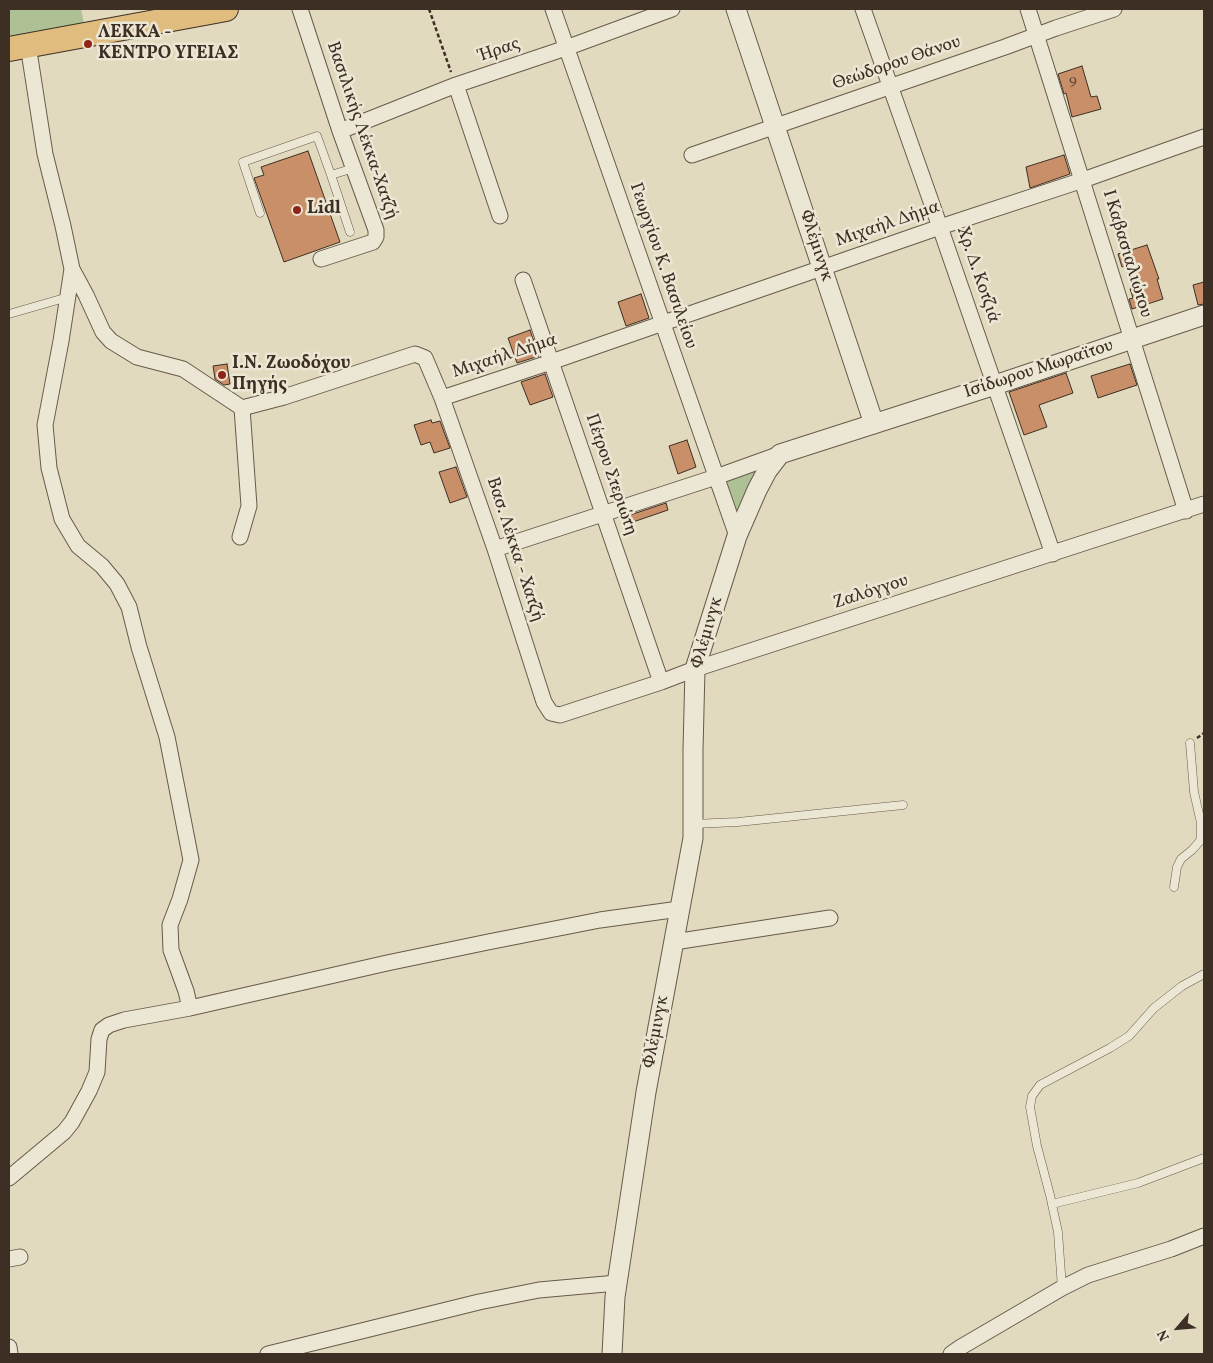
<!DOCTYPE html>
<meta charset="utf-8">
<style>
body{margin:0}
#map{position:relative;width:1213px;height:1363px;overflow:hidden;background:#e1dabe;font-family:Vollkorn,serif}
canvas{display:block}
.frame{position:absolute;inset:0;border:10px solid #3e2f24;pointer-events:none}
.north{position:absolute;left:1153px;top:1303px;width:50px;height:50px;-webkit-text-stroke:4px #ece7d5;paint-order:stroke;rotate:243deg;font-size:14px;font-weight:700;line-height:20px;text-align:center;color:#3e2f24}
.north::after{content:'';display:block;margin:auto;width:18px;height:22px;background:#3e2f24;clip-path:polygon(50% 0,100% 100%,50% 72%,0 100%)}
</style>
<div id="map">
<canvas width="1213" height="1363"></canvas>
<div class="frame"></div>
<div class="north">N</div>
</div>
<script>
const c = document.querySelector('canvas').getContext('2d');
c.lineJoin = 'round';
function fill(path, color) {
  c.fillStyle = color;
  c.fill(path, 'evenodd');
}
function poly(rows) {
  const path = new Path2D();
  for (const r of rows) {
    path.moveTo(r[0], r[1]);
    for (let i = 2; i < r.length; i += 2) path.lineTo(r[i], r[i + 1]);
  }
  return path;
}
function trace(path, color, width, dash) {
  c.strokeStyle = color;
  c.lineWidth = width;
  c.lineCap = dash ? 'butt' : 'round';
  c.setLineDash(dash || []);
  c.stroke(path);
}
function label(font, color, halo, rows, align = 'center') {
  c.font = font + ' Vollkorn,serif';
  c.lineWidth = 5;
  c.setLineDash([]);
  c.textBaseline = 'middle';
  c.strokeStyle = halo;
  c.fillStyle = color;
  for (const [text, x, y, turn = 0] of rows) {
    c.save();
    c.translate(x, y);
    c.rotate((+turn || 0) * Math.PI / 180);
    c.textAlign = isNaN(turn) ? turn : align;
    if (halo) c.strokeText(text, 0, 0);
    c.fillText(text, 0, 0);
    c.restore();
  }
}
fill(poly([
 [14,9,81,9,84,24,9,38,9,11],
 [764,466,739,515,725,483,725,480]
]), '#aec195');
const building = poly([
 [1082,66,1091,97,1097,96,1101,109,1072,117,1066,93,1064,94,1058,74,1082,66],
 [308,151,340,242,284,262,254,178,264,175,261,167,308,151],
 [1064,155,1070,174,1030,188,1026,167,1064,155],
 [1147,245,1159,279,1157,279,1163,299,1132,309,1129,299,1133,298,1130,289,1133,288,1125,266,1122,267,1118,254,1147,245],
 [1204,282,1204,304,1198,305,1193,285,1204,282],
 [641,294,649,318,626,326,618,302,641,294],
 [530,330,539,356,517,363,508,338,530,330],
 [227,364,230,384,224,385,215,379,213,366,227,364],
 [1130,364,1137,385,1098,398,1091,376,1130,364],
 [1066,373,1073,393,1039,405,1047,427,1024,435,1009,392,1066,373],
 [545,374,553,397,530,405,521,382,545,374],
 [431,420,432,423,440,421,450,448,434,453,430,442,421,445,414,425,431,420],
 [687,440,696,467,678,474,669,446,687,440],
 [456,467,467,497,450,503,439,472,456,467],
 [666,503,668,510,630,523,627,516,666,503]
]);
fill(building, '#c88f68');
trace(building, '#3e2f24', 1);
const service = poly([
 [331,175,350,232],
 [260,213,243,162,317,136,331,175,354,168],
 [9,314,68,297],
 [693,824,738,822,903,805],
 [1174,887,1177,867,1181,859,1192,850,1200,841,1201,834,1201,823,1194,792,1190,743],
 [1052,1204,1138,1183,1204,1158],
 [1062,1288,1058,1232,1050,1195,1037,1146,1030,1107,1032,1096,1040,1085,1110,1048,1129,1036,1154,1008,1182,986,1204,974]
]);
const minor = poly([
 [300,9,340,131,376,230,376,237,373,242,321,259],
 [553,9,737,536],
 [863,9,940,227,1053,554],
 [1028,9,1186,511],
 [28,45,45,154,63,226,72,269,61,341,45,425,49,468,62,519,78,546,102,566,117,584,129,607,139,647,167,737,191,860,180,899,170,925,171,950,186,991,190,1008],
 [456,85,500,216],
 [340,131,456,85,566,48,672,9],
 [692,155,1005,47,1056,28,1114,9],
 [72,269,86,295,103,332,111,341,137,357,183,369,242,408,284,397,415,354,425,358,442,398,495,549,544,702,551,713,560,715,661,682,695,669,1204,504],
 [523,280,661,682],
 [442,398,551,362,940,227,1083,180,1204,137],
 [240,537,249,506,242,408],
 [495,549,716,477,780,454],
 [674,942,830,918],
 [9,1178,64,1132,72,1122,89,1091,97,1072,99,1039,102,1030,109,1025,124,1020,190,1008,387,963,488,942,600,920,679,909],
 [9,1259,20,1257],
 [9,1347,10,1354],
 [268,1354,479,1302,539,1290,617,1283],
 [951,1354,961,1347,1062,1288,1088,1275,1171,1249,1204,1236]
]);
const tertiary = poly([
 [736,9,874,424],
 [612,1354,615,1297,646,1092,693,838,693,750,695,669,737,536,757,490,767,471,780,454,995,385,1204,315]
]);
const primary = poly([
 [9,49,226,9]
]);
trace(service, '#675a4a', 9);
trace(minor, '#675a4a', 17);
trace(tertiary, '#675a4a', 21);
trace(primary, '#3e2f24', 26);
trace(poly([
 [429,9,451,72],
 [1197,738,1204,733]
]), '#3e2f24', 2.5, [4, 2.5]);
trace(service, '#ece7d5', 8);
trace(minor, '#ece7d5', 15);
trace(tertiary, '#ece7d5', 19);
trace(primary, '#e0bd7f', 24);
for (const [x, y, r, color] of [
 [88,44,5,"#8f2418"],
 [297,210,5,"#8f2418"],
 [222,375,5,"#8f2418"]
]) {
  const dot = new Path2D();
  dot.arc(x, y, r, 0, 2 * Math.PI);
  c.fillStyle = color;
  c.fill(dot);
  trace(dot, '#ece7d5', 2);
}
label('15px', '#604735', null, [
 ["9",1073,81]
]);
label('bold 18px', '#3e2f24', '#ece7d5', [
 ["ΛΕΚΚΑ -",98,34],
 ["ΚΕΝΤΡΟ ΥΓΕΙΑΣ",98,55],
 ["Lidl",307,210],
 ["Ι.Ν. Ζωοδόχου",232,365],
 ["Πηγής",232,386]
], 'left');
label('18px', '#3e2f24', '#ece7d5', [
 ["Ήρας",500,51,-19],
 ["Θεώδορου Θάνου",897,64,-19],
 ["Βασιλικής Λέκκα-Χατζή",361,131,71],
 ["Μιχαήλ Δήμα",888,225,-19],
 ["Φλέμινγκ",815,246,72],
 ["Ι Καβασιαλιώτου",1126,254,73],
 ["Γεωργίου Κ. Βασιλείου",662,266,71],
 ["Χρ. Δ. Κοτζιά",977,275,71],
 ["Μιχαήλ Δήμα",505,357,-18],
 ["Ισίδωρου Μωραϊτου",1039,370,-18],
 ["Πέτρου Στεριώτη",610,475,71],
 ["Βασ. Λέκκα - Χατζή",514,550,72],
 ["Ζαλόγγου",871,593,-18],
 ["Φλέμινγκ",708,633,-74],
 ["Φλέμινγκ",657,1032,-79]
]);
</script>
